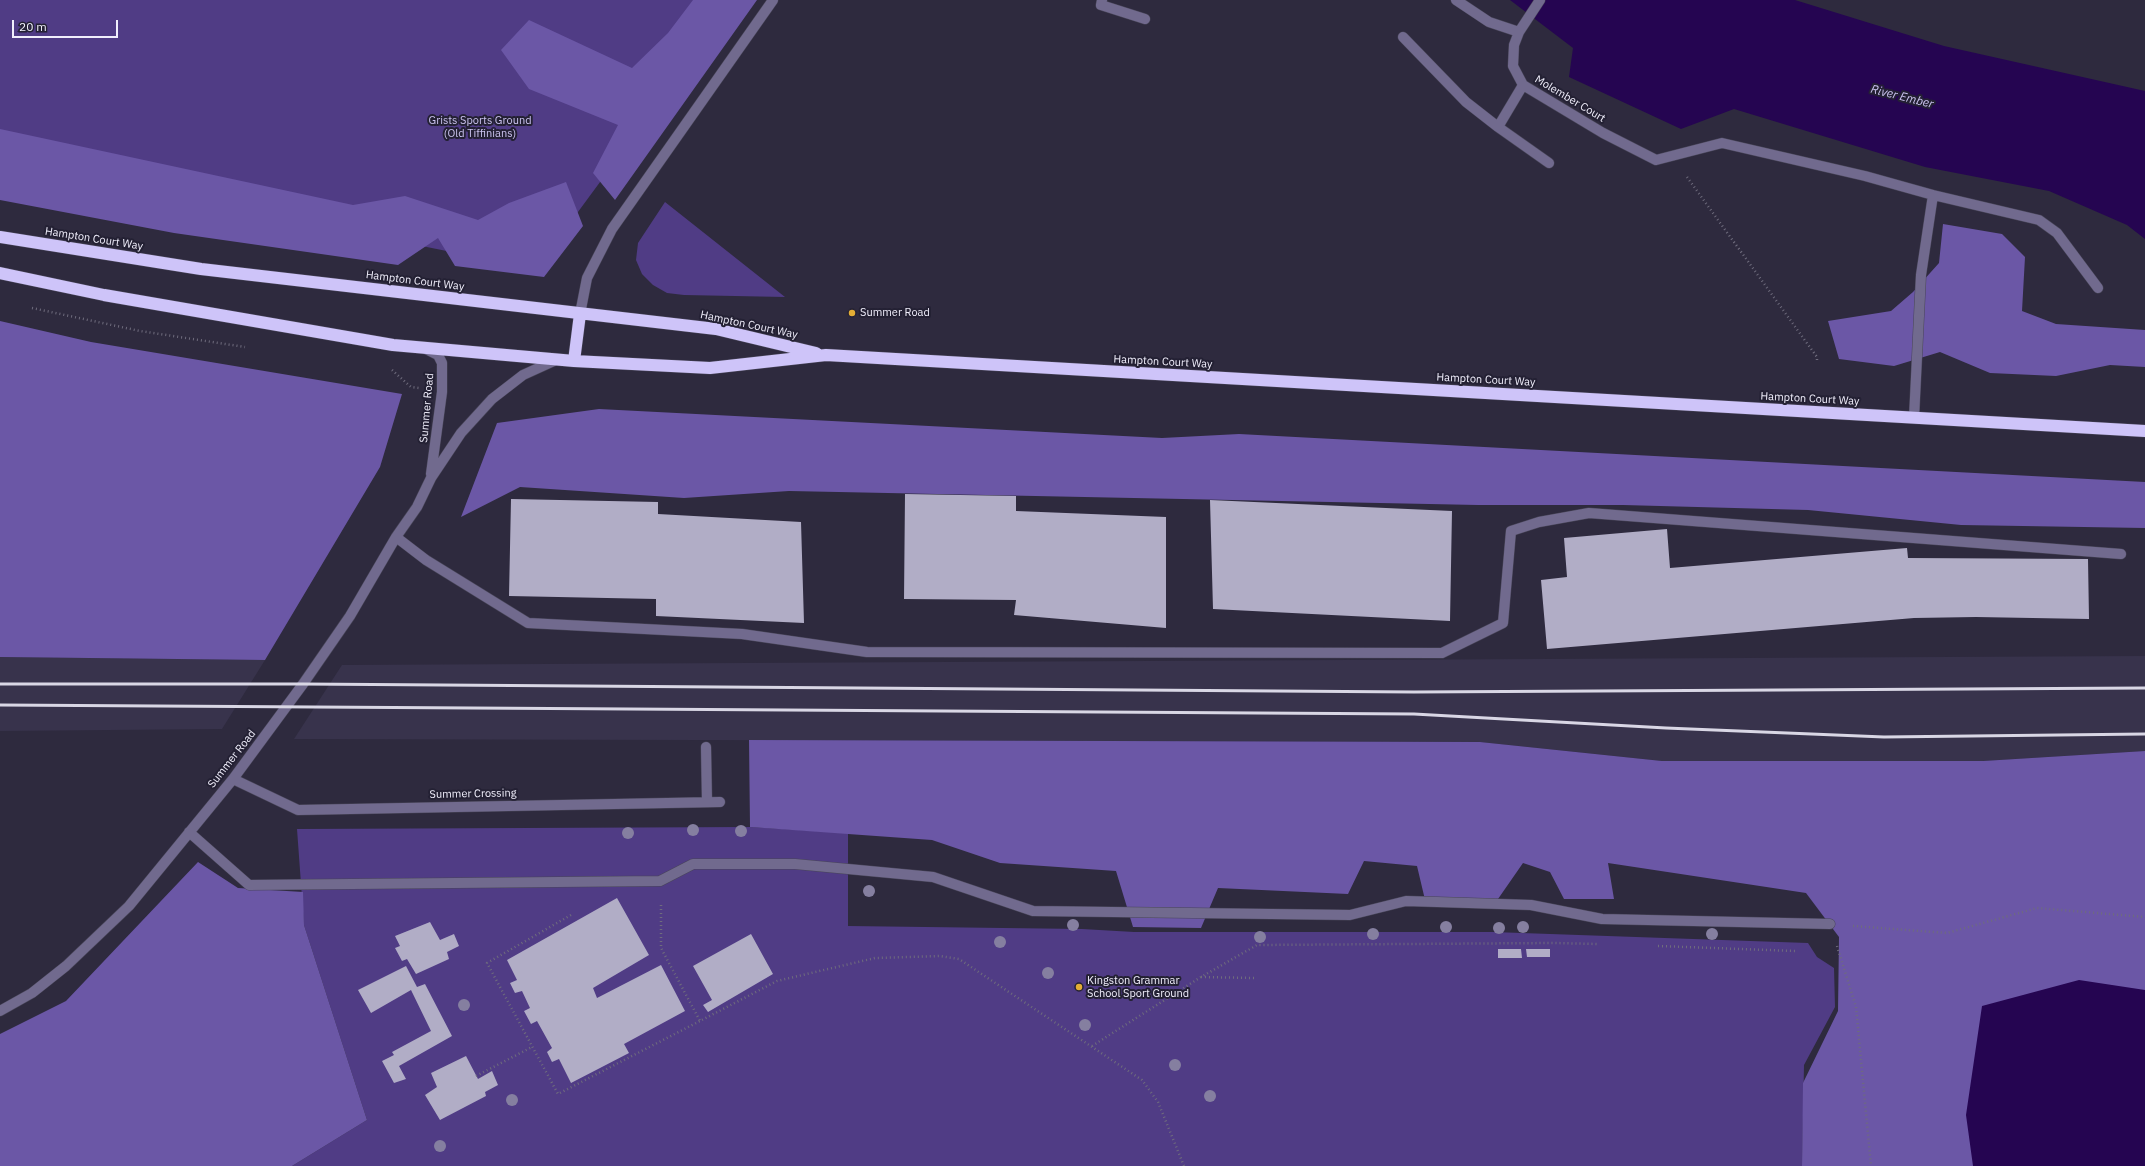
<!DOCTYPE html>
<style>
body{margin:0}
#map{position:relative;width:2145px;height:1166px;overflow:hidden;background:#2e2a3e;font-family:"IBM Plex Sans",sans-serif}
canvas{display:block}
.scale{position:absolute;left:12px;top:20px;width:106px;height:18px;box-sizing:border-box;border:2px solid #f1effc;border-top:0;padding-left:5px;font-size:12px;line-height:14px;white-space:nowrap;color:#f1effc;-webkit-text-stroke:3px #242134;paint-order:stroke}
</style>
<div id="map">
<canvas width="2145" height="1166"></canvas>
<div class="scale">20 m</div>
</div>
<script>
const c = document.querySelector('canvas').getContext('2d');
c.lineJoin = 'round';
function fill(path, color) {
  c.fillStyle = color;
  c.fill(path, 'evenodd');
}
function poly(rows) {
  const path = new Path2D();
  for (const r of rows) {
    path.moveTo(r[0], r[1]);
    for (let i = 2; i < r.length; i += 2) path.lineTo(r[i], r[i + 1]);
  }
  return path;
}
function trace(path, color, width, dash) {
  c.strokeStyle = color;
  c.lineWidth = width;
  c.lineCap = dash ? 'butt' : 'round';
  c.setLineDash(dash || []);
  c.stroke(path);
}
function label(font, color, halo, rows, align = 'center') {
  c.font = font + ' "IBM Plex Sans",sans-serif';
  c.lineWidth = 4;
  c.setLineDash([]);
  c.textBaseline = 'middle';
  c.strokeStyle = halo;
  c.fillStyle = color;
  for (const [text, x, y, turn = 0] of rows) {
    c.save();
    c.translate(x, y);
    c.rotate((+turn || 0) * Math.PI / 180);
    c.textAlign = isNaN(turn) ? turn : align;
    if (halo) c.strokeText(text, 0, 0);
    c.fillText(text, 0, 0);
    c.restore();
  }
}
fill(poly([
 [2145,656,2145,751,1983,761,1662,761,1480,742,294,739,342,665],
 [0,657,265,660,222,729,0,731]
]), '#38334c');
fill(poly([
 [0,0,734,0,536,269,0,161],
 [665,202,785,297,684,295,667,293,653,285,642,274,636,260,638,243],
 [750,827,848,833,848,926,1082,929,1134,932,1493,932,1808,943,1817,957,1834,968,1835,1007,1804,1065,1802,1166,292,1166,367,1120,304,925,297,829]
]), '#503c85');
fill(poly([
 [693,0,757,0,615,200,593,173,618,125,529,89,501,50,529,20,632,68,668,33],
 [0,129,353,205,405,196,478,220,509,203,566,182,583,226,544,277,455,266,438,238,398,265,174,233,0,200],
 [1943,224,2002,234,2025,257,2022,311,2056,324,2145,330,2145,367,2110,365,2056,376,1990,373,1940,352,1894,366,1839,359,1828,321,1891,311,1913,292,1939,263],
 [0,321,91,342,402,394,380,467,265,660,0,657],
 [599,409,1162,438,1239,434,2145,482,2145,528,1961,525,1808,510,1623,505,1478,505,789,491,684,498,520,487,461,517,497,423],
 [749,740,1480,742,1662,761,1983,761,2145,751,2145,1166,1802,1166,1803,1083,1838,1011,1839,937,1806,893,1608,863,1614,899,1564,899,1550,872,1523,863,1498,899,1426,904,1417,866,1364,861,1348,894,1218,888,1201,928,1133,927,1116,871,1000,863,932,840,750,827],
 [198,862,238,888,303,892,304,925,367,1120,292,1166,0,1166,0,1034,66,1001]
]), '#6b57a6');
fill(poly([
 [1510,0,1795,0,1944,46,2145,91,2145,239,2127,225,2049,191,1925,167,1734,109,1681,129,1569,77,1573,48],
 [2079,980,2145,990,2145,1166,1973,1166,1966,1115,1982,1006]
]), '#250551');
fill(poly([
 [905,494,1016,496,1016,511,1166,517,1166,628,1014,615,1016,600,904,599],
 [511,499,658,502,658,514,801,522,804,623,656,616,656,599,509,596],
 [1210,500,1452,511,1450,621,1213,609],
 [1667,529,1670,568,1907,548,1908,558,2088,559,2089,619,1976,617,1914,618,1547,649,1541,580,1567,577,1564,538],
 [617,898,649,955,593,988,597,998,661,965,685,1011,624,1044,629,1053,571,1083,559,1059,552,1062,547,1052,552,1048,537,1021,531,1024,524,1011,530,1008,522,991,515,993,510,983,517,980,507,960],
 [430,922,440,940,454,934,459,946,447,952,449,959,416,974,407,959,402,961,395,948,400,946,395,936],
 [751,934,773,974,708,1012,703,1005,712,1000,693,966],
 [1498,949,1521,949,1522,958,1498,958],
 [1526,949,1550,949,1550,957,1527,957],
 [406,966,417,987,425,984,452,1036,399,1066,406,1079,394,1083,382,1061,394,1055,392,1052,431,1031,411,990,371,1013,358,990],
 [466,1056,478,1079,492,1071,498,1085,485,1092,486,1096,440,1120,425,1095,437,1087,431,1073]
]), '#b1adc6');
const minor = poly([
 [1102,0,1101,5,1145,19],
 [1456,0,1489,22,1519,32],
 [1540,0,1519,32,1514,45,1513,66,1523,85,1603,133,1656,160,1722,143,1865,176,1933,195],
 [1403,37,1466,102,1498,127,1523,85],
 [1498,127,1549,163],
 [580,314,587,278,612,229,773,0],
 [426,349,438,355,442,363,442,392,431,474],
 [1914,418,1921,275,1933,195,2039,220,2057,233,2098,288],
 [396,537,426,560,528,623,742,634,867,652,1442,653,1503,623,1511,531,1539,522,1589,513,2121,554],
 [706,747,707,802],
 [233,779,298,810,720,802],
 [189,832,249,885,660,881,693,864,795,864,933,877,1033,911,1350,915,1406,901,1531,905,1602,919,1830,924],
 [0,1011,32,993,66,966,129,906,233,779,303,684,350,616,396,537,417,507,431,478,461,433,492,399,523,375,556,360]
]);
const highway = poly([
 [0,237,201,269,716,329,816,353],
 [0,273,104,295,393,345,574,361,710,368,826,355,2145,431],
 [574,361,580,314]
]);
trace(minor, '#494659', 11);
trace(highway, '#494659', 13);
trace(poly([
 [1687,177,1817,357,1817,362],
 [32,308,140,331,245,347],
 [392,370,411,387,419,388],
 [661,905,661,948,700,1021,777,981,875,958,940,956,959,959,1142,1080,1158,1102,1184,1166],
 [571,915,487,963,558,1094,700,1021],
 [1853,926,1947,933,2037,908,2145,917],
 [1658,946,1795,951],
 [1837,946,1856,1007,1871,1166],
 [1201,977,1254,978],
 [1092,1046,1201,977,1257,945,1555,943,1597,944],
 [476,1076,532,1047]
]), '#6f6c7d', 2.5, [1, 3]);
trace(minor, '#716a8e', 10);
trace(highway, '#cec4f9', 12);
trace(poly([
 [0,684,303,684,1414,692,2145,688],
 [0,705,1414,714,1666,728,1884,737,2145,734]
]), '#d9d7e5', 3);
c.fillStyle = '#857fa0';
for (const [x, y] of [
 [693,830],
 [741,831],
 [628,833],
 [869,891],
 [1073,925],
 [1446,927],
 [1523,927],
 [1499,928],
 [1373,934],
 [1712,934],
 [1260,937],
 [1000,942],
 [1048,973],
 [464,1005],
 [1085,1025],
 [1175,1065],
 [1210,1096],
 [512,1100],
 [440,1146]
]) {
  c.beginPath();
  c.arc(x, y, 6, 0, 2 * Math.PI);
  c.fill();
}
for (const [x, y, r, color] of [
 [852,313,4,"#e4ae35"],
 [1079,987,4,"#e4ae35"]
]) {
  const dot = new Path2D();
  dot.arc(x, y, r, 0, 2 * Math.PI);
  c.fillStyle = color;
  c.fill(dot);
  trace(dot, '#242134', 1.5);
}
label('11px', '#f1effc', '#242134', [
 ["Molember Court",1570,99,31],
 ["Hampton Court Way",94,239,9],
 ["Hampton Court Way",415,281,7],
 ["Hampton Court Way",749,325,12],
 ["Hampton Court Way",1163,362,3],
 ["Hampton Court Way",1486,380,3],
 ["Hampton Court Way",1810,399,3],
 ["Summer Road",427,408,-85],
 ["Summer Road",232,759,-52],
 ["Summer Crossing",473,794,-1]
]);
label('11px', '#ccc4f0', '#242134', [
 ["Grists Sports Ground",480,121],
 ["(Old Tiffinians)",480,134]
]);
label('11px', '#f1effc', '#242134', [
 ["Summer Road",860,313],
 ["Kingston Grammar",1087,981],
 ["School Sport Ground",1087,994]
], 'left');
label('italic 12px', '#ccc4f0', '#242134', [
 ["River Ember",1902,97,14]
]);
</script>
